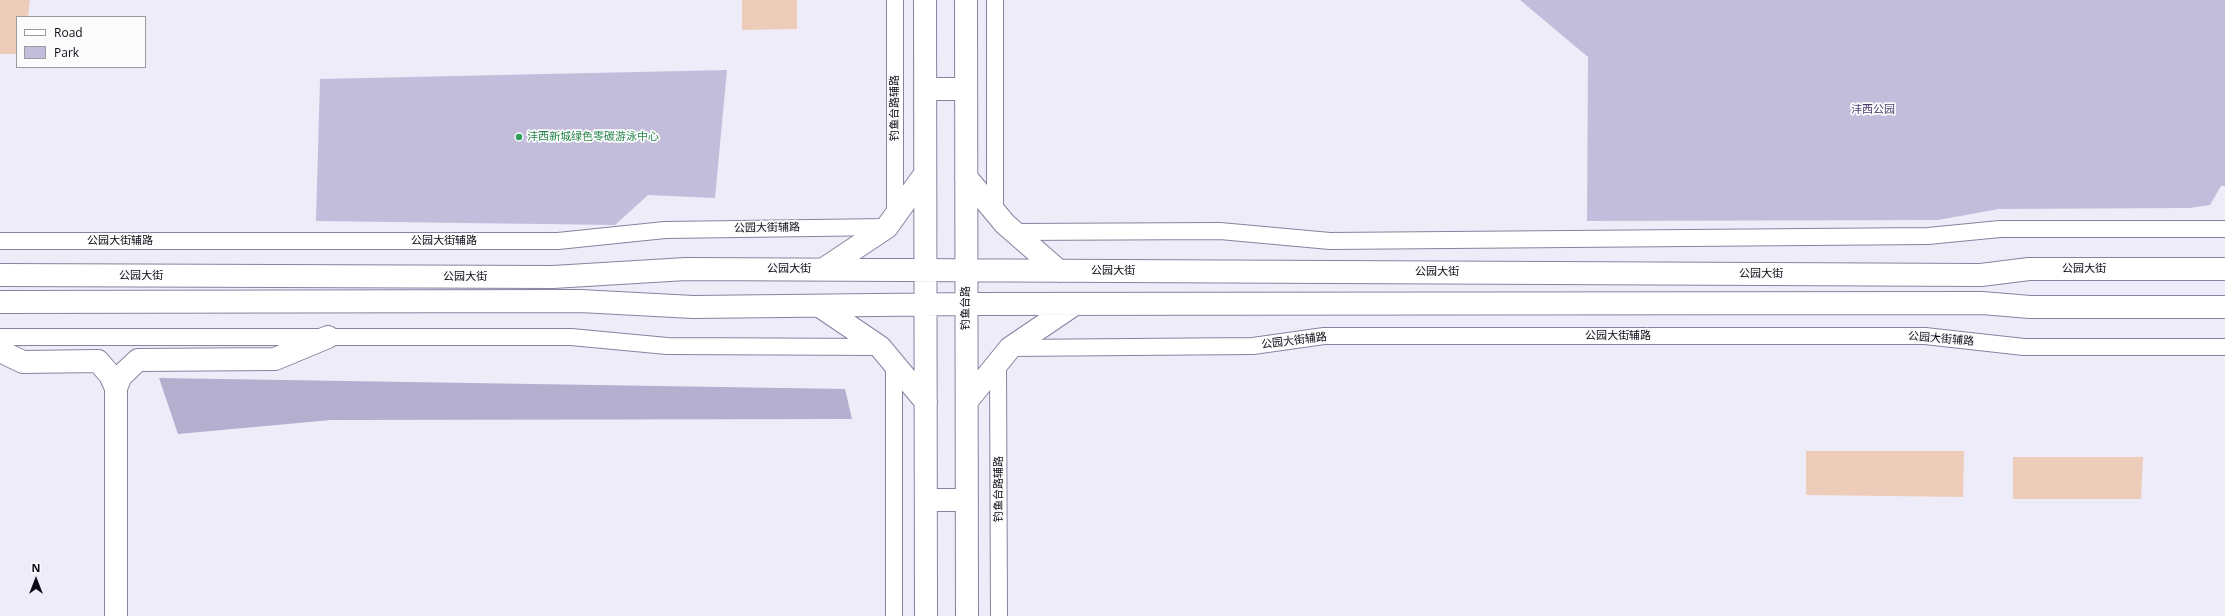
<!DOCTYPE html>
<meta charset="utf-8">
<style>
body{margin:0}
#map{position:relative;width:2225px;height:616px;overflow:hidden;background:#efecfa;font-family:"Open Sans",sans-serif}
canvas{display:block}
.legend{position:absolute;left:16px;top:16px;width:130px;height:52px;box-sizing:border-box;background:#fbfbfb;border:1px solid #9c9b9f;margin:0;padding:5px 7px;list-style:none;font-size:12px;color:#0d0b16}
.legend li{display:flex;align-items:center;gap:8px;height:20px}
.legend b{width:20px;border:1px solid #9c9b9f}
.north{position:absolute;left:16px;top:560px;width:40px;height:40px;-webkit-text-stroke:3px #fbfbfb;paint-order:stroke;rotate:0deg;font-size:11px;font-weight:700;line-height:16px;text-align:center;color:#0d0b16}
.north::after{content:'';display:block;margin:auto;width:14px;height:18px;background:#0d0b16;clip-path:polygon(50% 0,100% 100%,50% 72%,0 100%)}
</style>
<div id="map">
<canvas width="2225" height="616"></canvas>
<ul class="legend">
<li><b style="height:5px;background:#fff"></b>Road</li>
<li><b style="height:11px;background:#c3bddc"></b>Park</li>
</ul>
<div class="north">N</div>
</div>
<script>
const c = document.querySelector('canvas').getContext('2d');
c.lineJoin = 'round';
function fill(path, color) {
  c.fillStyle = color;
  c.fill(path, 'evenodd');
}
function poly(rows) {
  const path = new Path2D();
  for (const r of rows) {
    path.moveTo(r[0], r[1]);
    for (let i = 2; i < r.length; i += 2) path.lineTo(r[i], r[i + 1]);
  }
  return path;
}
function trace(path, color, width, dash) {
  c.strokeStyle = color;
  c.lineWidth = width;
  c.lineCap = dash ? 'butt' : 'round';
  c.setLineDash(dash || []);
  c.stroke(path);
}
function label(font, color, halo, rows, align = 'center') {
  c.font = font + ' "Open Sans","Noto Sans SC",sans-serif';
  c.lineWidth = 3.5;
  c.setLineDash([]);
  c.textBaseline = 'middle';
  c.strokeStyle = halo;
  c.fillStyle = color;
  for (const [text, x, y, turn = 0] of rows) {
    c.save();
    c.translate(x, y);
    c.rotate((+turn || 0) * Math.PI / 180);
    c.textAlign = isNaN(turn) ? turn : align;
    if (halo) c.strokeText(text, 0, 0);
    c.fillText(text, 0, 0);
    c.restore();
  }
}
fill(poly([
 [1520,0,2225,0,2225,186,2221,186,2210,205,2190,208,1999,209,1938,220,1587,221,1588,57],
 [727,70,715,198,648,195,615,225,316,221,320,79]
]), '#c3bddc');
fill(poly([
 [159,378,845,389,852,419,331,420,178,434]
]), '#b4aecf');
fill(poly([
 [0,0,30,0,28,17,17,17,17,54,0,54],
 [742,0,797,0,797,29,742,30],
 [1806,451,1964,451,1963,497,1806,495],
 [2013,457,2143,457,2141,499,2013,499]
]), '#edcdb9');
const street = poly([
 [895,0,895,215],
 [995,0,995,212],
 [1015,232,1220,231,1330,241,1928,236,2000,229,2225,229],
 [0,241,558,241,665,230,887,227],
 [0,337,571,337,667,346,880,347],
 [1010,348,1253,346,1324,336,1925,336,2024,347,2225,347],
 [894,362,894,616],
 [998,362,999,616]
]);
const secondary = poly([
 [925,0,926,616],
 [966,0,967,616],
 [925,89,966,89],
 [966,177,1005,224,1059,271],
 [824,269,887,227,925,174],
 [0,275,553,277,686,269,1981,275,2029,269,2225,269],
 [0,302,580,301,693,307,967,304,1982,303,2030,307,2225,307],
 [821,307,880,347,926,402],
 [0,351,23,362,98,361,110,375,116,388],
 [967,401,1010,348,1075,304],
 [926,500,967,500],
 [116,616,116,388,121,376,138,360,275,359,328,337]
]);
trace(street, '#8882a0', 18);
trace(secondary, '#8882a0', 24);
trace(street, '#fff', 16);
trace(secondary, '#fff', 22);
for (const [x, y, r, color] of [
 [519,137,4,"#2e9e5b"]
]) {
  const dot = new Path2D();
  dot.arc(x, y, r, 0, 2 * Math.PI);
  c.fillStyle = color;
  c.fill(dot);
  trace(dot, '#fbfbfb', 1.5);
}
label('11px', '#0d0b16', '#fbfbfb', [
 ["钓鱼台路辅路",895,108,-90],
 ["公园大街辅路",767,228,-1],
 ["公园大街辅路",120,241],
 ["公园大街辅路",444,241],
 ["公园大街",789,269],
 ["公园大街",2084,269],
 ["公园大街",1113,271],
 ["公园大街",1437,272],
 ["公园大街",1761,274],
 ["公园大街",141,276],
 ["公园大街",465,277],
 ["钓鱼台路",966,308,-90],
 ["公园大街辅路",1618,336],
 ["公园大街辅路",1941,339,5],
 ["公园大街辅路",1294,341,-7],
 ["钓鱼台路辅路",999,489,-90]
]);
label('11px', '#4b3f6e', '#fbfbfb', [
 ["沣西公园",1873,110]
]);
label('11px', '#27864d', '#fbfbfb', [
 ["沣西新城绿色零碳游泳中心",527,137]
], 'left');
</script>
